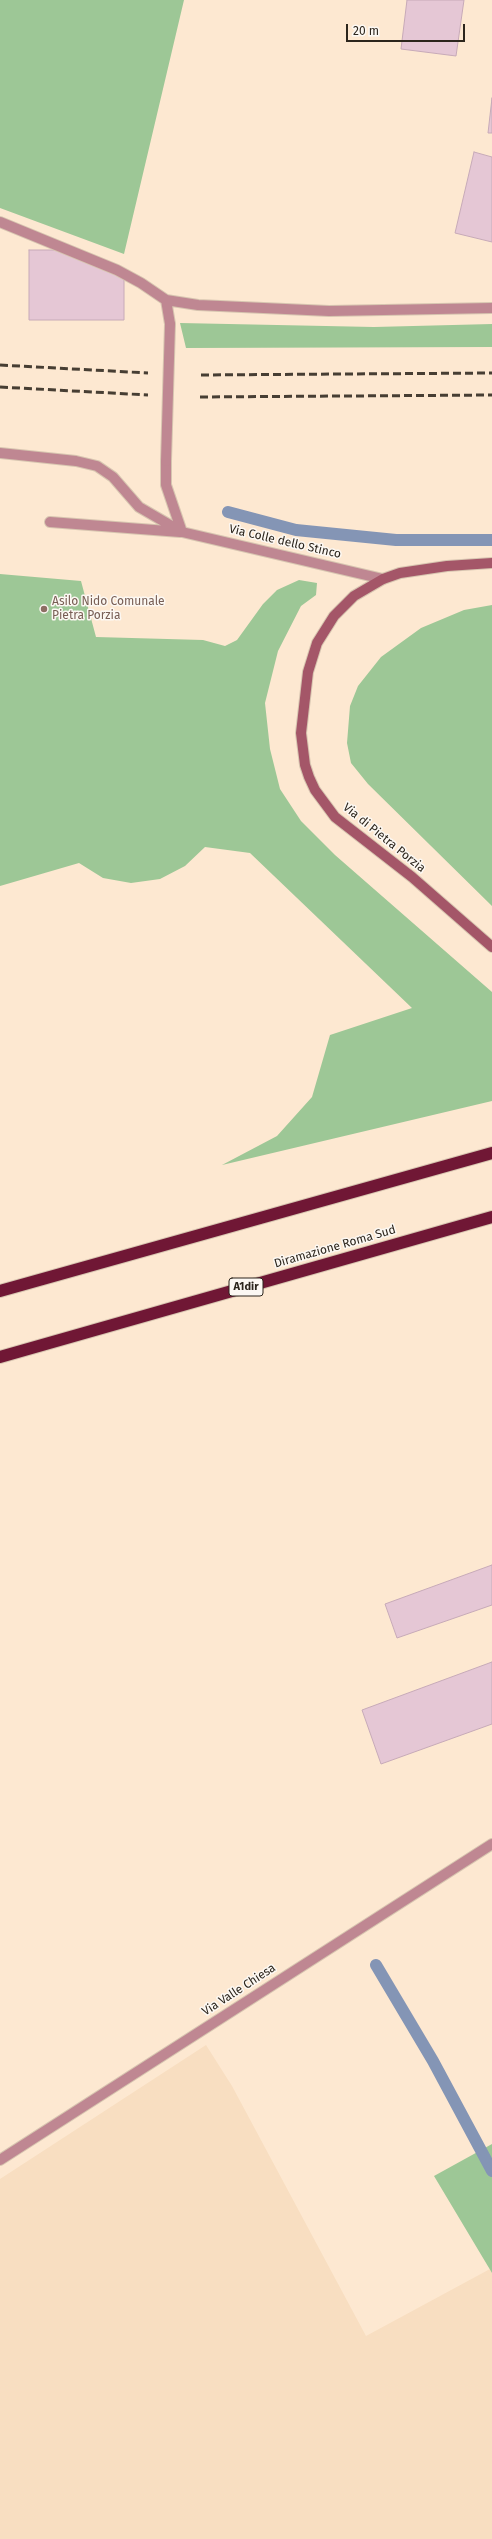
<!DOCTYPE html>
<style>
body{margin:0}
#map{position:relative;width:492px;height:2539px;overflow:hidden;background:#fde8d1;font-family:"Fira Sans",sans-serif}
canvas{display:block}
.scale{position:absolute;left:346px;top:24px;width:119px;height:18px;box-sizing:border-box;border:2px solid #2c251c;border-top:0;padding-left:5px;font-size:12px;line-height:14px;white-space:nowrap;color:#2c251c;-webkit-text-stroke:3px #fcf8f3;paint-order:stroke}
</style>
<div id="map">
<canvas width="492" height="2539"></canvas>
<div class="scale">20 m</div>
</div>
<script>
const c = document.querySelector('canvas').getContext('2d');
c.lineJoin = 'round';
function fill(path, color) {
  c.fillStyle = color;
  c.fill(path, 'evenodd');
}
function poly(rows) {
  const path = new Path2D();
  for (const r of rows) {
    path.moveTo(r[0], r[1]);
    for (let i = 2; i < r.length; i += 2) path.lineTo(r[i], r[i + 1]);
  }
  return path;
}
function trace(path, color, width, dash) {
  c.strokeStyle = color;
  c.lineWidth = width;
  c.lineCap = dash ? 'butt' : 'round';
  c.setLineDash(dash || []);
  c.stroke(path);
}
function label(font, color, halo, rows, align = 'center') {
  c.font = font + ' "Fira Sans",sans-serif';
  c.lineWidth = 3;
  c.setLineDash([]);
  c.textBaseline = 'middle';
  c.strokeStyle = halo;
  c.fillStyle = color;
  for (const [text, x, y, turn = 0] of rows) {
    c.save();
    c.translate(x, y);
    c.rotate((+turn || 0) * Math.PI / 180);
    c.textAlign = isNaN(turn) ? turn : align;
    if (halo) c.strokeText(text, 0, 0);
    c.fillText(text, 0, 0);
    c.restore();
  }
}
fill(poly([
 [206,2045,232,2086,366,2336,490,2269,492,2273,492,2539,0,2539,0,2179]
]), '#f8dec1');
fill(poly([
 [0,0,184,0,124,254,0,208],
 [180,323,374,327,492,324,492,347,186,348],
 [0,574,81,581,96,637,203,640,225,646,237,640,263,604,277,590,299,580,317,583,316,595,301,606,278,651,265,703,270,749,280,789,301,821,335,855,492,992,492,1101,222,1165,277,1136,312,1097,330,1035,412,1008,250,853,205,847,185,866,160,879,131,883,103,878,79,863,0,886],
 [492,605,492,906,368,784,351,763,347,743,350,706,358,686,381,657,421,628,464,610],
 [492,2144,492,2273,434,2176]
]), '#9dc796');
trace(poly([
 [228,512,296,530,396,540,492,540],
 [376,1965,433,2061,492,2171]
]), '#8495b5', 12);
const building = poly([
 [407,0,464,0,456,56,401,49,407,0],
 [492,98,492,133,488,133,492,98],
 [474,152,492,157,492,242,455,233,474,152],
 [29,250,56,250,124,278,124,320,29,320,29,250],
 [492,1565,492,1605,397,1638,385,1604,492,1565],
 [492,1662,492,1724,381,1764,362,1710,492,1662]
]);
fill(building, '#e5c7d5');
trace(building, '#c7aab8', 1);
const lane = poly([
 [0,222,117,270,141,283,166,300,170,324],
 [166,300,198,305,329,311,492,308],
 [0,453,76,461,97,466,113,477,139,507,182,532],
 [166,461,166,485,182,532,383,579],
 [50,522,180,532],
 [0,2160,492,1844]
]);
const secondary = poly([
 [492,563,447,566,400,573,383,579,354,596,334,616,317,643,308,672,301,733,305,765,309,777,315,790,335,817,412,877,492,947]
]);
const highway = poly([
 [0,1291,492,1153],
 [0,1357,492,1217]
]);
trace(lane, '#d7c5b0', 12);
trace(secondary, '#d7c5b0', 12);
trace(highway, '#d7c5b0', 14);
trace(lane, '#bf8792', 10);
trace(secondary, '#a45668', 10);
trace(highway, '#701735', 12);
trace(poly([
 [0,365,148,373],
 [201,375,492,373],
 [0,387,148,395],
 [200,397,492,395]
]), '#473e33', 3, [8, 4]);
const laneBridge = poly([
 [166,461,170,324]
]);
trace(laneBridge, '#d7c5b0', 12, []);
trace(laneBridge, '#bf8792', 10);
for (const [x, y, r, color] of [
 [44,609,4,"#8d6e63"]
]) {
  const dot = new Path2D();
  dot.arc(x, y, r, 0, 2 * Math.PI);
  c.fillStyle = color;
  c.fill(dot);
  trace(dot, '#fcf8f3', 1.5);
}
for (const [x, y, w] of [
 [246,1287,34]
]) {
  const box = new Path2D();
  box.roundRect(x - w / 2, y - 9, w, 18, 3);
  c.fillStyle = '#fcf8f3';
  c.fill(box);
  trace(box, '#2c251c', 1);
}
label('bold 11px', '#2c251c', null, [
 ["A1dir",246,1287]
]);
label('12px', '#2c251c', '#fcf8f3', [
 ["Via Colle dello Stinco",285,542,13],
 ["Via di Pietra Porzia",384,838,39],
 ["Diramazione Roma Sud",335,1247,-16],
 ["Via Valle Chiesa",239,1990,-33]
]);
label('12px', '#785e54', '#fcf8f3', [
 ["Asilo Nido Comunale",52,602],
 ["Pietra Porzia",52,616]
], 'left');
</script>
